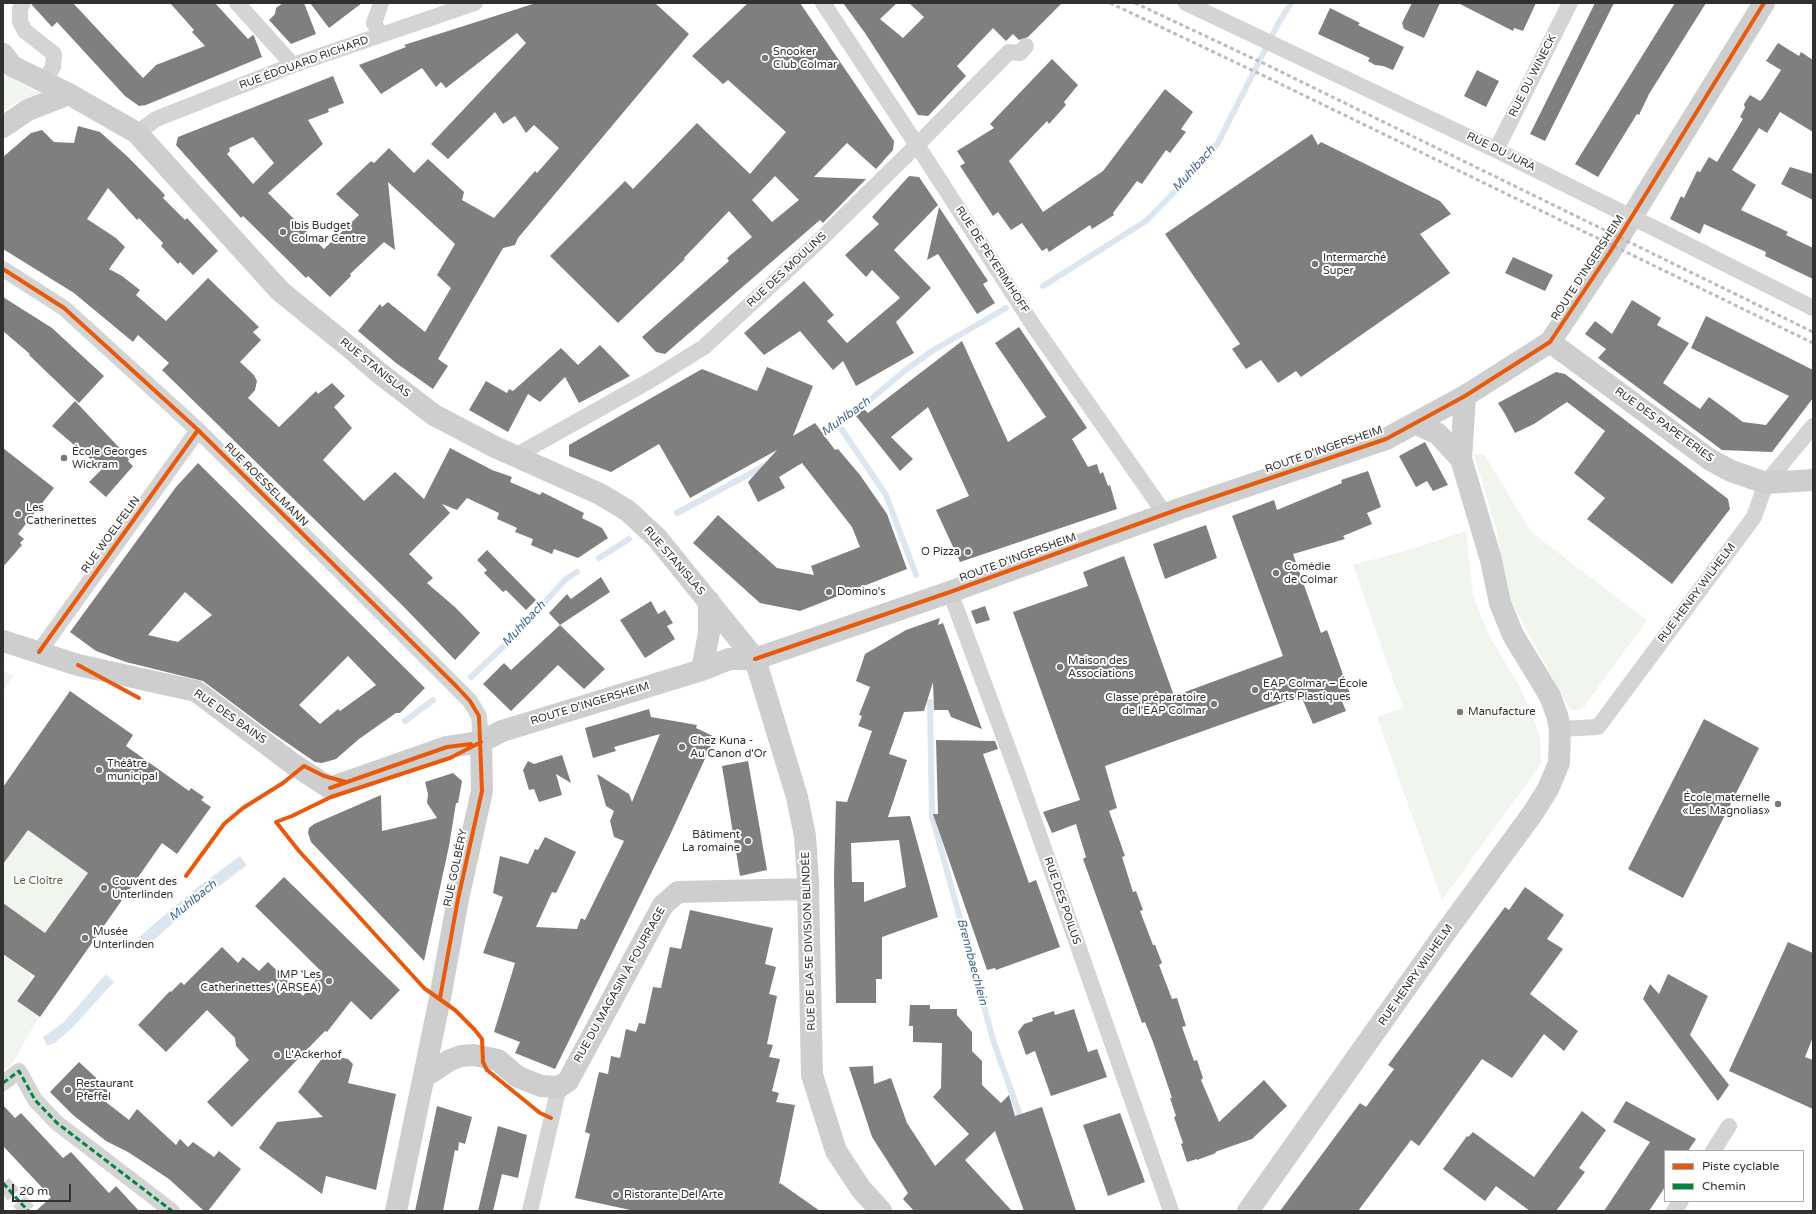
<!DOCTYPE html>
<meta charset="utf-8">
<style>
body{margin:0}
#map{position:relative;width:1816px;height:1214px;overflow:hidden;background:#fff;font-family:"Varela Round",sans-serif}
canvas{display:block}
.frame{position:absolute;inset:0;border:4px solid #303030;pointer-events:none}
.legend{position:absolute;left:1664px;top:1150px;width:140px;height:52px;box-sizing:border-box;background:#fff;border:1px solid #acacac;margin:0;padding:5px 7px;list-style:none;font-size:12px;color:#303030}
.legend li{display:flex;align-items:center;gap:8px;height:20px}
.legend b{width:20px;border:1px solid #acacac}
.scale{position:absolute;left:12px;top:1184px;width:59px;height:18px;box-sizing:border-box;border:2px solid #303030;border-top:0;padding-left:5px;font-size:12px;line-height:14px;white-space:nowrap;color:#303030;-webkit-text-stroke:3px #fff;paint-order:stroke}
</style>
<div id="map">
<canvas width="1816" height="1214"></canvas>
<div class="frame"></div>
<ul class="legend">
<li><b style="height:5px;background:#e8590c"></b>Piste cyclable</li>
<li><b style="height:5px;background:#00873e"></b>Chemin</li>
</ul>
<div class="scale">20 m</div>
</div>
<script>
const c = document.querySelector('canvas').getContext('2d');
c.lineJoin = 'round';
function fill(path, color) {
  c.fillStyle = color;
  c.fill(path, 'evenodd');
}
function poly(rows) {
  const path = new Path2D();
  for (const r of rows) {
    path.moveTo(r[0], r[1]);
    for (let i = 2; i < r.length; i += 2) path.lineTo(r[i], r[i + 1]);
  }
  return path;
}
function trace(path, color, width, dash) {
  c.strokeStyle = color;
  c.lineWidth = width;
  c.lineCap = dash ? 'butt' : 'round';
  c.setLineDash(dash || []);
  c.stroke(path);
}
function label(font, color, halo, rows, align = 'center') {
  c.font = font + ' "Varela Round",sans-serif';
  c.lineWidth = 4;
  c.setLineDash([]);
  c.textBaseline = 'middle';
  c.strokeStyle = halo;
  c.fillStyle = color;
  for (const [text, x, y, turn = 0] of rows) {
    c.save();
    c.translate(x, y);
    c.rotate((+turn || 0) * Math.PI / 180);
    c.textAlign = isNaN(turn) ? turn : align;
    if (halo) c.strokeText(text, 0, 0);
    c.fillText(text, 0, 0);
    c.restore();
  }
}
fill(poly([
 [3,74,40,94,18,102,3,111],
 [1484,454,1531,532,1647,620,1584,707,1580,710,1570,710,1512,603,1504,575,1496,528,1474,455],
 [1466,531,1473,594,1488,634,1521,689,1540,736,1541,764,1442,900,1377,717,1403,708,1353,565,1415,548],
 [3,671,14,675,3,691],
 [28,830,88,873,45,933,3,903,3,864],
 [3,955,32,976,16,1001,39,1017,10,1067,3,1068]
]), '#f0f5ed');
fill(poly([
 [240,856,247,865,189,909,147,946,139,937,195,889],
 [106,974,114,982,73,1027,56,1042,47,1046,43,1037,64,1022]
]), '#dbe6f1');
trace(poly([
 [1043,286,1146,221,1188,178,1218,143,1278,24,1291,3],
 [838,424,886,495,916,575],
 [817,438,848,418,907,369,932,351,1006,308],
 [677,513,768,464],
 [599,558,629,539],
 [471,677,505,645,566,579,577,572],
 [930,702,932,816,994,1043,1022,1121],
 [405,721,433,700]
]), '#dbe6f1', 6);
fill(poly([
 [32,3,73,3,143,78,156,65,205,46,192,32,194,30,170,3,215,3,248,39,253,35,254,36,262,57,146,105,139,106,125,96,57,22,52,27,32,5],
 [283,3,304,3,316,34,291,44,269,20,275,14,276,8],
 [310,3,362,3,329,28],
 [536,3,655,3,689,34,518,238,515,245,503,248,438,359,448,366,433,389,396,363,358,331,380,304,382,307,388,302,425,332,451,288,437,275,455,244,388,182,395,250,384,242,350,274,351,276,330,297,308,276,306,278,243,216,241,218,176,145,178,137,333,76,344,103,328,109,329,112,308,120,323,144,268,193,324,249,359,215,336,194,371,161,374,163,389,148,414,173,428,159,464,192,462,200,494,218,535,171,537,173,559,148,534,125,526,133,515,116,503,124,495,112,448,159,431,144,526,43,517,33,446,88,441,82,436,87,422,68,381,94,359,65,406,47,404,45],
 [253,137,274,163,253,184,227,154,230,151,229,148],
 [748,3,800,3,894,141,893,150,876,169,847,143,814,177,866,179,823,223,820,220,665,354,656,352,642,337,729,261,727,258,752,237,729,211,684,258,685,259,618,323,550,256,625,181,633,189,697,123,750,174,786,132,728,80,723,84,692,56],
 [775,176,799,200,772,222,752,200],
 [843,3,897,3,880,19,903,38,924,17,909,3,1062,3,1028,37,1019,40,1013,34,1006,41,993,28,957,66,966,76,928,116,918,115,865,33],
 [1412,3,1440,3,1424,38,1404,29,1402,23],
 [1458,3,1536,3,1523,31,1514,28,1513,31],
 [1595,3,1614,3,1545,141,1530,134],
 [1675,3,1706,3,1649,94,1639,115,1637,114,1598,177,1575,164],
 [1330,8,1360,23,1358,25,1404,47,1393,70,1383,66,1375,65,1368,61,1370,58,1318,34],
 [1778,43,1799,56,1801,52,1813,60,1813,132,1780,112,1767,133,1759,128,1732,170,1756,185,1741,210,1788,232,1786,235,1813,248,1813,279,1765,256,1766,252,1704,224,1700,234,1670,219,1681,196,1684,198,1697,171,1700,172,1709,157,1717,162,1743,119,1740,117,1745,108,1744,104,1750,95,1760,101,1763,98,1781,70,1766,61],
 [1052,59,1078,85,1064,102,1066,105,1049,124,1047,121,1009,161,1043,212,1103,171,1165,89,1193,112,1181,129,1186,132,1170,153,1166,150,1142,184,1137,181,1113,213,1114,215,1092,229,1090,225,1049,252,1047,248,1042,251,1022,223,1011,230,998,212,993,216,960,166,965,163,957,151,994,128,990,124],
 [1477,70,1499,81,1486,107,1464,96],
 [78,126,100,132,128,157,165,195,163,198,185,220,187,218,218,251,193,275,180,262,178,264,161,246,163,243,139,218,137,220,108,188,87,219,116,238,125,247,109,269,122,276,140,290,136,295,166,321,208,278,259,327,253,332,261,340,240,362,254,375,257,381,255,390,248,398,279,427,316,391,318,394,332,383,345,396,334,407,352,428,323,460,364,501,395,472,424,499,450,448,492,470,512,477,510,482,540,495,542,492,584,513,582,518,602,528,608,538,578,558,554,549,552,554,531,545,533,539,515,532,517,528,513,526,497,519,499,513,467,498,457,510,442,504,450,513,409,554,433,578,427,583,456,608,480,633,455,660,404,607,162,370,169,363,138,335,133,342,74,293,3,249,3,157,31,133,42,130,54,142,74,143],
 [1312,134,1318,145,1321,142,1440,201,1451,214,1420,234,1450,273,1301,377,1296,371,1278,383,1261,360,1246,369,1232,349,1240,344,1165,234],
 [1790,167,1813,174,1813,200,1781,184],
 [909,176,919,177,938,205,894,250,931,288,896,322,914,353,856,386,843,361,833,370,800,331,764,355,744,333,804,281,834,315,827,321,847,343,900,298,872,270,866,277,845,255,879,224,872,217],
 [939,207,988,281,983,284,995,303,977,314,938,254,927,260],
 [1513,257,1553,275,1545,291,1505,273],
 [3,297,52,328,104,376,79,403,29,355,30,354,3,331],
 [1632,300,1661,318,1657,325,1689,343,1663,383,1700,409,1709,397,1743,422,1766,425,1789,396,1691,348,1706,316,1813,370,1813,398,1772,452,1722,450,1598,358,1606,349,1585,334,1595,321,1612,334],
 [1019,327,1087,428,1072,439,1088,467,1097,464,1100,474,1103,472,1108,486,1110,485,1117,509,960,562,936,510,969,496,928,407,891,437,913,459,900,471,856,416,864,409,868,413,962,341,1008,442,1046,417,995,343],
 [600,345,630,376,579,403,565,377,540,402,528,394,508,432,469,410,486,381,507,393,509,389,513,391,561,348,578,365],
 [767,367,813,386,793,436,815,423,835,450,838,449,860,475,887,514,907,569,800,611,760,603,693,543,718,515,777,568,814,575,811,566,860,547,852,527,802,463,779,477,785,488,758,502,748,482,777,450,690,498,659,444,611,472,569,456,569,445,702,369,757,391],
 [1556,372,1565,374,1728,499,1730,509,1672,584,1587,519,1605,498,1574,473,1605,431,1567,402,1534,424,1515,433,1505,414,1498,403],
 [75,401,130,459,128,461,133,466,106,497,89,482,102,469,52,426],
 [1425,442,1448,485,1433,491,1427,481,1416,487,1399,456],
 [3,448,54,488,18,534,24,539,20,543,22,545,3,567],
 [198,463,425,688,400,713,396,713,359,739,336,759,322,763,315,762,270,731,203,681,126,662,96,651,70,632,176,487],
 [185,592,212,615,178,642,148,635],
 [348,656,376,685,340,711,338,709,320,724,299,705],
 [1368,471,1381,507,1367,513,1372,524,1343,536,1345,539,1293,554,1321,633,1327,630,1350,694,1341,699,1346,711,1313,724,1301,696,1105,766,1117,808,1109,811,1125,856,1122,857,1133,892,1136,891,1143,910,1140,911,1153,945,1155,945,1162,963,1159,965,1172,999,1177,998,1186,1026,1182,1027,1194,1061,1197,1060,1203,1078,1201,1080,1219,1122,1264,1080,1287,1106,1252,1139,1215,1152,1216,1153,1197,1160,1197,1159,1187,1162,1181,1144,1183,1143,1174,1117,1176,1116,1170,1098,1172,1098,1153,1042,1145,1022,1142,1023,1083,859,1086,857,1076,824,1052,833,1043,812,1080,800,1013,612,1088,586,1083,572,1124,556,1174,696,1283,656,1232,516,1274,500,1277,510,1342,483,1341,480],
 [1206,525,1217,558,1165,579,1153,544],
 [487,550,536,600,526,610,506,590,503,592,484,573,487,570,477,560],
 [601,577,610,592,560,625,605,669,584,689,558,665,511,711,483,684,504,663,511,670,560,625,549,613,567,594,571,599],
 [651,601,658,614,665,610,673,623,667,626,675,639,645,658,620,620],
 [985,606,990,620,976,624,971,611],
 [940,618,938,625,943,623,982,729,951,717,948,710,934,710,933,682,924,711,904,712,889,754,907,760,888,817,910,816,938,917,882,937,882,979,876,979,876,1003,836,1003,834,876,836,801,847,802,872,731,858,726,862,716,859,715,870,687,856,681,865,654,906,630],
 [899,840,906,887,864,902,864,882,852,882,851,843],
 [70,691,133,735,126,746,189,791,191,788,204,797,201,800,211,807,177,854,162,843,40,1017,17,1001,35,976,3,954,3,903,45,933,88,873,28,830,3,864,3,787],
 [649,709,651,717,697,725,696,728,715,737,670,835,555,1069,515,1053,520,1042,494,1032,515,963,483,953,503,897,493,893,500,856,528,864,535,849,538,850,545,837,576,852,556,893,552,892,536,927,577,929,581,918,585,920,624,841,614,837,610,821,614,811,606,806,597,774,629,794,632,802,660,734,614,747,616,751,593,758,585,728],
 [1704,719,1759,748,1683,898,1628,869],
 [936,740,995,741,998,749,983,754,1029,883,1036,880,1060,947,996,970,995,968,987,970,933,814,938,814],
 [562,755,571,783,556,774,562,795,539,802,534,789,529,790,523,770,528,761,534,764],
 [748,761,767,870,740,876,722,766],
 [453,773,462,781,458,803,456,803,449,846,424,961,311,842,308,833,309,828,314,824,381,795,382,831,437,818,427,803,428,794,425,782],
 [284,877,400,990,371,1020,351,1001,327,1032,325,1031,232,1127,207,1102,249,1060,236,1046,235,1038,207,1010,166,1052,138,1025,170,991,171,992,181,982,184,985,222,947,238,963,243,957,259,971,268,962,303,996,322,972,255,906],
 [1525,887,1564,915,1547,939,1563,949,1530,994,1578,1031,1564,1051,1544,1034,1512,1078,1482,1059,1419,1146,1411,1140,1358,1211,1280,1211,1360,1103,1366,1107,1394,1069,1388,1065,1505,907,1509,910],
 [690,910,773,928,765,964,776,967,769,994,777,996,767,1044,773,1045,769,1057,780,1059,772,1091,779,1093,776,1102,795,1105,779,1184,780,1183,820,1211,635,1211,575,1198,590,1134,585,1132,599,1072,608,1074,611,1056,620,1058,626,1029,636,1032,639,1023,645,1024,653,987,661,988,670,947,681,949],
 [1788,942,1813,953,1813,1037,1805,1057,1813,1060,1813,1109,1729,1071],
 [1668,974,1708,996,1690,1035,1729,1085,1718,1101,1643,999,1650,984,1659,994],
 [910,1005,930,1005,930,1009,957,1009,957,1015,972,1032,972,1051,982,1061,982,1085,1001,1103,1009,1095,1015,1116,1042,1107,1076,1211,1024,1211,995,1131,965,1160,1012,1211,914,1211,903,1199,908,1193,872,1137,849,1067,873,1066,874,1084,891,1078,907,1123,935,1166,969,1134,933,1097,941,1088,942,1043,913,1042,913,1026,909,1026],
 [1074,1009,1088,1052,1097,1049,1107,1077,1051,1096,1035,1051,1026,1055,1018,1032,1024,1024,1033,1021,1032,1018,1054,1011,1055,1015],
 [325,1054,348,1059,353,1064,348,1083,396,1094,376,1190,326,1176,322,1194,259,1148,277,1122,323,1117,298,1092],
 [79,1062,105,1086,104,1088,108,1091,102,1099,129,1120,137,1109,176,1145,180,1139,188,1147,193,1142,214,1157,219,1151,241,1169,208,1211,204,1211,169,1179,128,1152,106,1141,73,1115,50,1092],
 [1626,1101,1696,1139,1688,1151,1665,1151,1665,1187,1649,1211,1604,1211,1650,1142,1613,1122],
 [3,1105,15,1118,21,1113,63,1158,71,1152,109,1193,116,1186,139,1211,36,1211,51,1197,3,1146],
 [437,1106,472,1117,465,1144,459,1142,458,1151,455,1150,443,1211,415,1211],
 [1582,1111,1606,1130,1579,1168,1585,1172,1556,1211,1530,1211,1496,1186,1485,1201,1443,1169,1467,1136,1468,1137,1473,1132,1534,1177],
 [1120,1113,1145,1182,1108,1196,1083,1125],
 [498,1126,527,1135,518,1178,502,1174,493,1211,478,1211]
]), '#7f7f7f');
trace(poly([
 [3,1183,28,1211]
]), '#d6d6d6', 16, [16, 8]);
trace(poly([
 [23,3,20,9,20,22,25,31,54,54,53,67,44,82],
 [237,3,293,65],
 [823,3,917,145,1033,325,1165,514],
 [1186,3,1496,150,1609,206],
 [381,35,374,23,381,3],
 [137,133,156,119,293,65,475,3],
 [1496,150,1570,3],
 [1656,229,1813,308],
 [3,269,64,308,198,430,344,575,470,701,479,716,481,742],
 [515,456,651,380,704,347,820,240,917,145,1009,52,1020,53,1026,46],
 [950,592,1017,772,1171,1211],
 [39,652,198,430],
 [1560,729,1598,727,1754,517,1766,483,1813,426],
 [3,1083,19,1071,35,1100,57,1123,172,1211],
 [1713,1151,1729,1126],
 [530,1211,559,1087],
 [1674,1211,1681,1201]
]), '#d4d4d4', 16);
trace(poly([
 [3,54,12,66,69,94,137,133,280,291,354,351,378,372,434,415,495,447,600,494,628,511,657,538,755,659,797,797,805,836,808,881,812,1075,836,1151,861,1189,881,1211],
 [3,127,28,110,69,94],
 [1550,342,1709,459,1731,471,1766,483,1813,480],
 [1415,423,1438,434,1461,459],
 [3,641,78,665,196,691,293,764,330,788,447,747,481,742,502,731,702,670,729,659,755,659,950,592,1182,508,1386,439,1465,396,1550,342,1610,252,1764,3],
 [702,670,709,633,709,601],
 [424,1077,450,1060,461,1056,474,1055,498,1060,518,1077,541,1086,559,1087,568,1081,663,905,678,892,808,889],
 [396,1211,440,998,458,899,482,791,481,742],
 [1248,1211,1442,937,1533,813,1548,789,1559,763,1560,729,1557,715,1550,696,1513,635,1500,603,1491,560,1461,459,1465,396]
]), '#cecece', 22);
trace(poly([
 [1110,3,1260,74,1813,343],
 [1135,3,1265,64,1813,332]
]), '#bcbcbc', 3, [4, 3]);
trace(poly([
 [1609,206,1656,229]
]), '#d4d4d4', 16);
trace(poly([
 [3,1083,19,1071,35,1100,57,1123,172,1211],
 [3,1183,28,1211]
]), '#00873e', 3, [6, 3]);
trace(poly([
 [3,269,64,308,198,430,457,687,470,701,479,716,482,791,458,899,440,998],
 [39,652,198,430],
 [755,659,950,592,1182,508,1386,439,1465,396,1550,342,1610,252,1764,3],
 [78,665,139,698],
 [481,742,450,758,331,797,292,816,276,822,299,851,424,988,455,1010,474,1029,482,1039,483,1062,487,1070,540,1113,551,1118],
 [330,788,447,747,471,744],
 [186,876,224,824,243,808,283,783,304,766,324,776,346,782]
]), '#e8590c', 4);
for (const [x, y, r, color] of [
 [765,58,4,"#787878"],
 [283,232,4,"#787878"],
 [1315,264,4,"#787878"],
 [64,458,4,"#787878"],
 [18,514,4,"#787878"],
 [968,552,4,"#787878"],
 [1276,573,4,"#787878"],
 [829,592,4,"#787878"],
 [1060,667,4,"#787878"],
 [1255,690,4,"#787878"],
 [1214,704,4,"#787878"],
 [1460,712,4,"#787878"],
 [682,747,4,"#787878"],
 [99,770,4,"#787878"],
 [1778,804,4,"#787878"],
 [748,841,4,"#787878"],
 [104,888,4,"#787878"],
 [85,938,4,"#787878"],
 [329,981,4,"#787878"],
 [277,1055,4,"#787878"],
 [68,1090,4,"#787878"],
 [616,1195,4,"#787878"]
]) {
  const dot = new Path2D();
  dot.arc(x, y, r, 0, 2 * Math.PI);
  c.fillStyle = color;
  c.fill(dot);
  trace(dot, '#fff', 1.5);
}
label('11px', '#303030', '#fff', [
 ["Snooker",773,52],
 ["Club Colmar",773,65],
 ["Ibis Budget",291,226],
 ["Colmar Centre",291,239],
 ["Intermarché",1323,258],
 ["Super",1323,271],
 ["École Georges",72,452],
 ["Wickram",72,465],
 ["Les",26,508],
 ["Catherinettes",26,521],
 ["O Pizza",960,552,"right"],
 ["Comédie",1284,567],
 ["de Colmar",1284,580],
 ["Domino's",837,592],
 ["Maison des",1068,661],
 ["Associations",1068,674],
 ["EAP Colmar – École",1263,684],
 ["d'Arts Plastiques",1263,697],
 ["Classe préparatoire",1206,698,"right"],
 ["de l'EAP Colmar",1206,711,"right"],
 ["Manufacture",1468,712],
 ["Chez Kuna -",690,741],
 ["Au Canon d'Or",690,754],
 ["Théâtre",107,764],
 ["municipal",107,777],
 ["École maternelle",1770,798,"right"],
 ["«Les Magnolias»",1770,811,"right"],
 ["Bâtiment",740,835,"right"],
 ["La romaine",740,848,"right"],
 ["Couvent des",112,882],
 ["Unterlinden",112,895],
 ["Musée",93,932],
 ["Unterlinden",93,945],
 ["IMP 'Les",321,975,"right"],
 ["Catherinettes' (ARSEA)",321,988,"right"],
 ["L'Ackerhof",285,1055],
 ["Restaurant",76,1084],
 ["Pfeffel",76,1097],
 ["Ristorante Del Arte",624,1195]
], 'left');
label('11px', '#303030', '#fff', [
 ["RUE ÉDOUARD RICHARD",304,63,-20],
 ["RUE DU WINECK",1533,76,-63],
 ["RUE DU JURA",1501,152,26],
 ["RUE DE PEYERIMHOFF",992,260,57],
 ["ROUTE D'INGERSHEIM",1588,268,-57],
 ["RUE DES MOULINS",787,270,-43],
 ["RUE STANISLAS",375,368,39],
 ["RUE DES PAPETERIES",1664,425,36],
 ["ROUTE D'INGERSHEIM",1324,450,-19],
 ["RUE ROESSELMANN",266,485,45],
 ["RUE WOELFELIN",111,535,-54],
 ["ROUTE D'INGERSHEIM",1018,558,-20],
 ["RUE STANISLAS",674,561,49],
 ["RUE HENRY WILHELM",1697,593,-53],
 ["ROUTE D'INGERSHEIM",590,704,-17],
 ["RUE DES BAINS",230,717,35],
 ["RUE GOLBÉRY",456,868,-78],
 ["RUE DES POILUS",1062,901,71],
 ["RUE DE LA 5E DIVISION BLINDÉE",809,941,-92],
 ["RUE HENRY WILHELM",1416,975,-55],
 ["RUE DU MAGASIN À FOURRAGE",620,985,-61]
]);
label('11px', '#4e6a3e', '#fff', [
 ["Le Cloître",38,881]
]);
label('italic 12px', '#40678f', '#fff', [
 ["Muhlbach",1194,169,-48],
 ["Muhlbach",846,417,-36],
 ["Muhlbach",524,624,-47],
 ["Muhlbach",193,901,-39],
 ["Brennbaechlein",972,962,75]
]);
</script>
